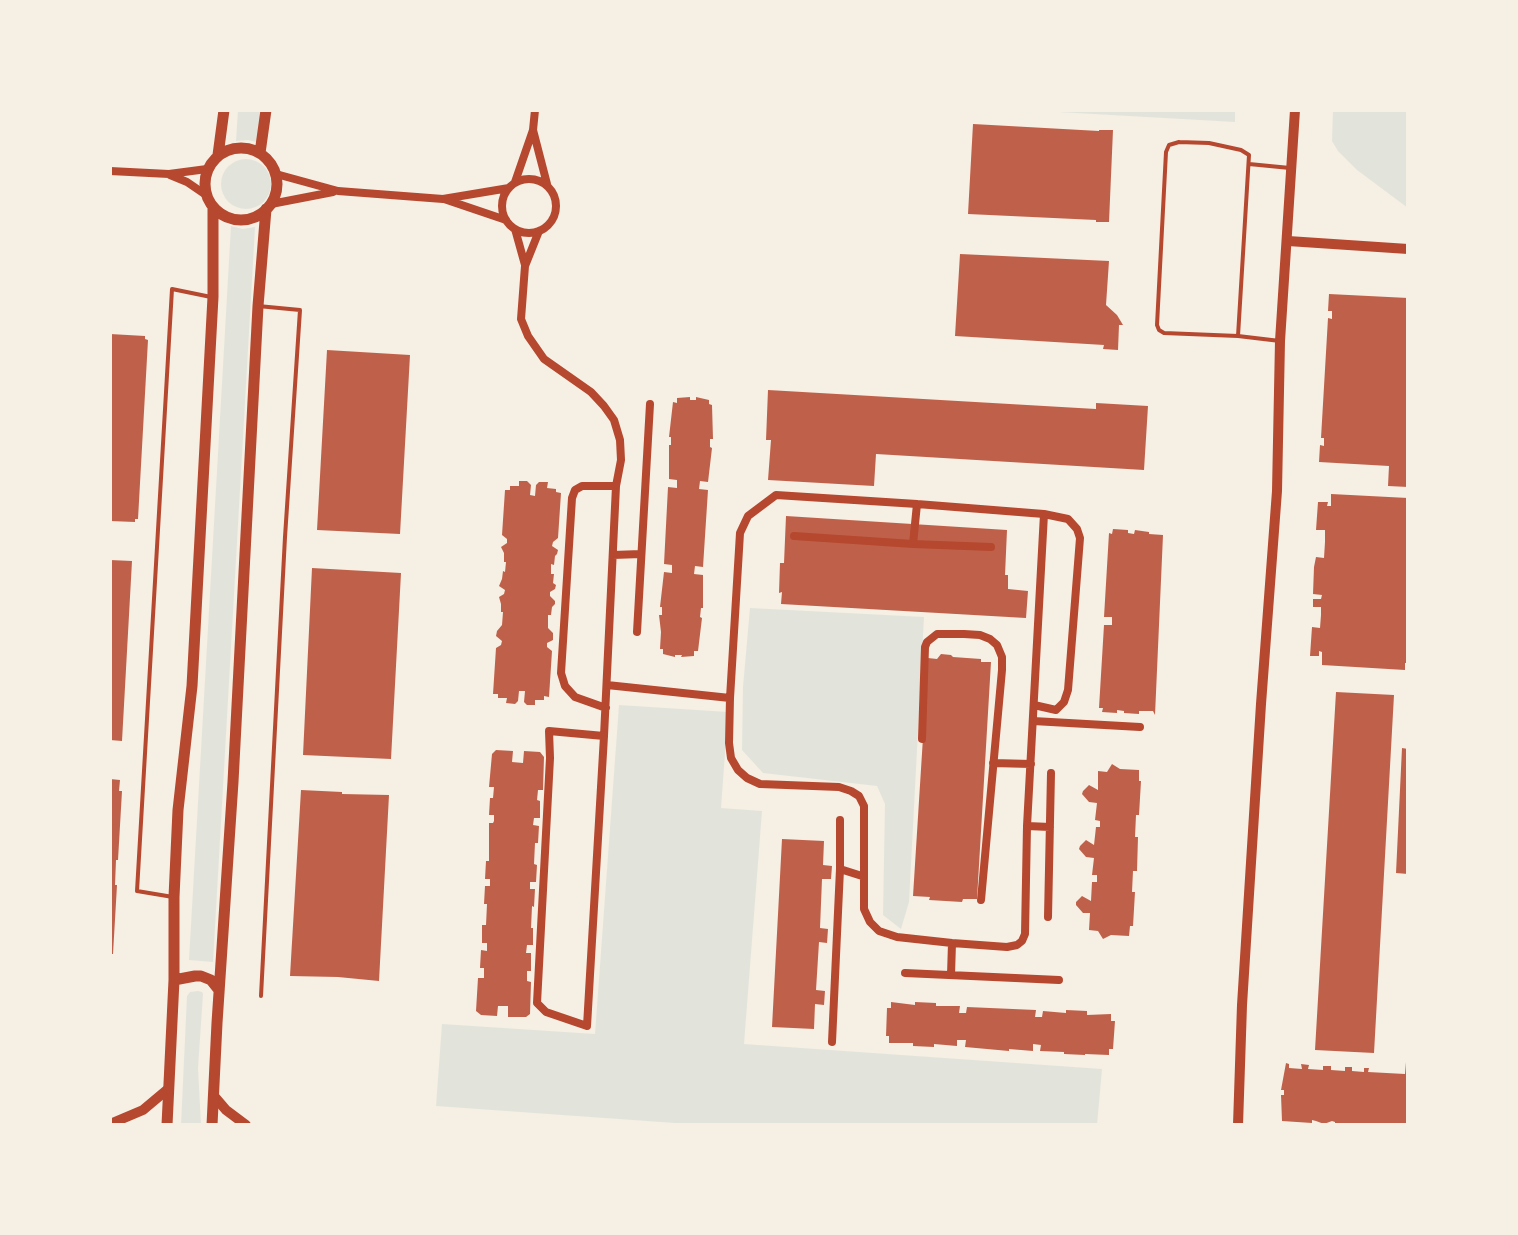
<!DOCTYPE html>
<style>
body{margin:0}
#map{position:relative;width:1518px;height:1235px;overflow:hidden;background:#f6efe4;font-family:Ubuntu,sans-serif}
canvas{display:block}
.frame{position:absolute;inset:0;border:112px solid #f6efe4;pointer-events:none}
</style>
<div id="map">
<canvas width="1518" height="1235"></canvas>
<div class="frame"></div>
</div>
<script>
const c = document.querySelector('canvas').getContext('2d');
c.lineJoin = 'round';
function fill(path, color) {
  c.fillStyle = color;
  c.fill(path, 'evenodd');
}
function poly(rows) {
  const path = new Path2D();
  for (const r of rows) {
    if (r.length === 3) {
      path.moveTo(r[0] + r[2], r[1]);
      path.arc(r[0], r[1], r[2], 0, 2 * Math.PI);
      continue;
    }
    path.moveTo(r[0], r[1]);
    for (let i = 2; i < r.length; i += 2) path.lineTo(r[i], r[i + 1]);
  }
  return path;
}
function trace(path, color, width, dash) {
  c.strokeStyle = color;
  c.lineWidth = width;
  c.lineCap = dash ? 'butt' : 'round';
  c.setLineDash(dash || []);
  c.stroke(path);
}
fill(poly([
 [238,110,262,110,260,143,248,140,236,141],
 [1023,110,1235,110,1235,122],
 [1333,110,1408,110,1408,208,1357,170,1338,151,1332,141],
 [246,184,25],
 [231,226,243,229,255,227,213,962,189,960],
 [750,608,924,617,909,902,901,929,883,915,885,804,877,786,763,773,742,750,743,687],
 [619,705,728,712,721,808,762,811,744,1044,1102,1069,1097,1125,703,1125,436,1106,442,1024,595,1034],
 [198,991,202,992,203,994,198,1068,201,1125,181,1125,187,996,190,992]
]), '#e2e4dc');
fill(poly([
 [973,124,1099,131,1099,130,1113,130,1109,222,1096,222,1096,220,968,214],
 [960,254,1109,261,1106,305,1117,315,1123,325,1119,325,1118,350,1103,349,1104,345,955,336],
 [1329,294,1408,298,1408,487,1388,486,1389,466,1319,462,1320,445,1324,446,1324,438,1321,438,1328,318,1332,319,1332,311,1328,311],
 [110,334,145,336,145,339,148,340,138,519,135,519,135,522,110,521],
 [327,350,410,355,400,534,317,530],
 [768,390,1096,409,1096,403,1148,406,1144,470,876,454,874,486,768,480,771,440,766,440],
 [690,397,690,400,696,400,696,397,709,400,709,404,712,405,713,439,710,439,710,447,712,448,708,482,700,481,699,489,708,490,703,567,695,566,694,574,703,575,703,608,701,608,700,617,702,618,698,651,694,651,694,656,681,657,682,655,675,655,675,657,663,654,663,649,660,649,661,632,659,615,662,615,662,607,660,607,664,572,672,573,672,565,664,564,668,487,677,488,677,480,669,479,669,445,671,445,671,437,669,437,673,402,677,403,677,398],
 [519,481,527,481,531,485,530,495,535,496,536,485,539,482,548,482,547,488,556,489,556,492,561,493,558,538,553,542,552,546,558,550,557,554,555,556,554,565,551,564,551,574,554,574,553,583,556,585,555,589,550,592,550,596,555,601,555,604,552,607,551,615,548,615,548,628,553,633,553,640,547,643,547,647,552,651,549,697,544,696,544,700,535,700,535,705,527,705,524,702,525,691,519,691,518,701,515,704,506,703,507,698,498,698,498,694,493,694,496,648,501,645,502,641,496,636,497,631,502,625,503,612,501,612,501,604,499,597,504,594,505,590,499,586,502,579,503,571,505,572,506,562,504,562,504,553,501,547,507,543,507,539,502,535,505,490,510,490,510,486,519,486],
 [1331,494,1408,498,1408,663,1405,663,1405,670,1322,665,1322,652,1319,651,1319,656,1310,656,1312,627,1320,628,1321,615,1321,607,1313,607,1313,599,1321,599,1322,595,1313,594,1314,567,1316,557,1324,558,1325,542,1325,530,1316,530,1318,502,1328,502,1327,506,1331,506],
 [786,516,1007,530,1005,575,1008,575,1008,589,1028,591,1026,618,781,604,782,592,779,593,780,563,784,563],
 [1113,529,1128,530,1128,533,1134,534,1135,530,1149,532,1149,534,1163,535,1155,715,1153,711,1139,711,1139,714,1124,713,1124,711,1117,710,1117,713,1102,712,1103,708,1099,708,1104,625,1112,625,1112,617,1104,617,1109,533,1112,534],
 [110,560,132,561,122,741,110,740],
 [312,568,401,573,391,759,303,755],
 [941,654,951,655,953,657,981,659,981,662,991,662,977,899,963,899,962,902,929,900,930,897,913,896,928,658,937,659],
 [1336,692,1394,695,1374,1053,1315,1050],
 [1402,748,1408,749,1408,874,1396,873],
 [496,750,513,751,512,762,523,763,524,751,540,752,544,757,543,790,538,790,537,800,540,801,540,818,534,818,533,825,539,826,538,843,535,843,534,864,537,865,536,882,530,882,530,889,535,889,534,907,532,906,531,928,533,928,533,945,527,945,526,953,531,953,531,971,527,971,527,981,531,982,530,1014,526,1017,508,1017,508,1006,498,1006,497,1016,481,1015,476,1011,478,978,484,978,484,968,480,968,481,950,487,951,487,943,482,943,482,925,486,925,487,904,484,904,485,886,490,886,490,879,485,879,486,861,489,861,489,823,493,823,494,821,494,815,489,815,490,798,493,798,494,787,489,787,492,754],
 [1112,764,1120,769,1139,770,1139,781,1141,781,1139,815,1136,815,1135,837,1138,837,1137,871,1133,871,1132,892,1135,892,1133,926,1130,926,1129,936,1111,935,1103,939,1098,931,1089,930,1090,913,1083,913,1076,905,1076,902,1082,896,1091,901,1092,882,1097,882,1097,875,1092,875,1094,858,1086,857,1079,849,1080,846,1086,840,1094,845,1096,827,1100,827,1100,821,1095,820,1097,803,1089,802,1082,794,1083,791,1089,785,1098,790,1098,771,1107,772],
 [110,779,120,780,119,791,122,791,118,860,116,860,115,885,117,885,113,954,110,954],
 [301,790,342,792,342,794,389,795,379,981,338,977,290,976],
 [782,839,824,841,823,865,832,866,831,879,822,879,820,928,828,929,827,943,819,942,816,990,825,991,824,1005,815,1004,814,1029,772,1027],
 [891,1002,915,1005,915,1002,936,1003,936,1006,960,1006,959,1013,966,1013,967,1007,1036,1010,1035,1017,1042,1017,1043,1011,1066,1013,1066,1010,1087,1011,1087,1015,1111,1014,1111,1021,1115,1021,1113,1049,1109,1049,1109,1055,1085,1054,1085,1055,1064,1054,1064,1052,1040,1051,1041,1045,1033,1044,1033,1051,1009,1049,1009,1051,965,1047,966,1040,957,1040,957,1046,934,1044,934,1047,913,1046,913,1043,889,1043,889,1036,886,1036,887,1008,891,1008],
 [1406,1062,1408,1062,1408,1125,1365,1123,1365,1125,1335,1125,1335,1122,1332,1121,1324,1124,1316,1121,1312,1120,1312,1123,1282,1121,1281,1095,1284,1095,1284,1090,1281,1090,1286,1063,1289,1064,1289,1068,1302,1069,1301,1064,1309,1065,1308,1069,1323,1070,1323,1066,1331,1066,1331,1070,1345,1071,1345,1067,1352,1067,1352,1071,1364,1072,1364,1068,1369,1068,1368,1072,1405,1074]
]), '#bf614a');
trace(poly([
 [1179,142,1209,143,1241,150,1249,155,1238,336,1164,333,1159,330,1157,325,1166,152,1169,145,1179,142],
 [1249,164,1290,168],
 [258,306,300,310,285,537,261,996],
 [1238,336,1280,341],
 [173,897,137,891,172,289,211,297]
]), '#b5482f', 4);
trace(poly([
 [533,130,547,184],
 [110,171,169,174,207,169],
 [276,174,338,191,443,199,509,188],
 [170,175,187,182,206,195],
 [529,206,27],
 [515,182,533,130,535,110],
 [444,199,506,220],
 [271,204,333,192],
 [515,229,525,265],
 [539,231,525,266,521,319,528,336,544,359,591,392,604,406,614,420,620,440,621,460,616,486,604,736,587,1026,546,1012,537,1003,550,758,549,731,604,736],
 [794,536,913,544,991,547],
 [913,544,917,504],
 [613,555,641,554],
 [637,632,650,404],
 [607,685,730,698],
 [1034,705,1056,710,1064,702,1068,690,1080,538,1077,529,1068,519,1044,514,917,504,776,495,748,516,740,533,730,698,729,743,731,758,738,770,747,778,760,784,839,787,851,791,859,796,864,806,864,909,870,922,879,931,897,937,952,943,1007,947,1017,945,1022,941,1025,934,1027,826,1044,514],
 [606,708,575,697,565,686,561,673,572,498,575,490,582,486,616,486],
 [1033,721,1140,727],
 [922,739,925,647,927,642,937,634,964,634,980,635,990,639,997,645,1002,657,1002,670,981,900],
 [993,763,1031,764],
 [1027,826,1050,827],
 [840,869,862,876],
 [1048,917,1051,773],
 [905,973,1059,980],
 [951,975,952,943],
 [832,1042,840,869,840,820]
]), '#b5482f', 8);
trace(poly([
 [1288,241,1408,249],
 [214,1096,226,1110,246,1125],
 [110,1124,143,1110,168,1089],
 [1238,1125,1242,1005,1261,704,1277,491,1280,341,1295,110]
]), '#b5482f', 10);
trace(poly([
 [241,184,36],
 [260,153,266,110],
 [218,155,224,110],
 [174,980,195,976,201,976,211,980,219,990],
 [167,1125,174,980,174,897,178,810,192,686,213,297,213,207],
 [212,1125,217,1023,233,782,258,306,266,209]
]), '#b5482f', 11);
</script>
